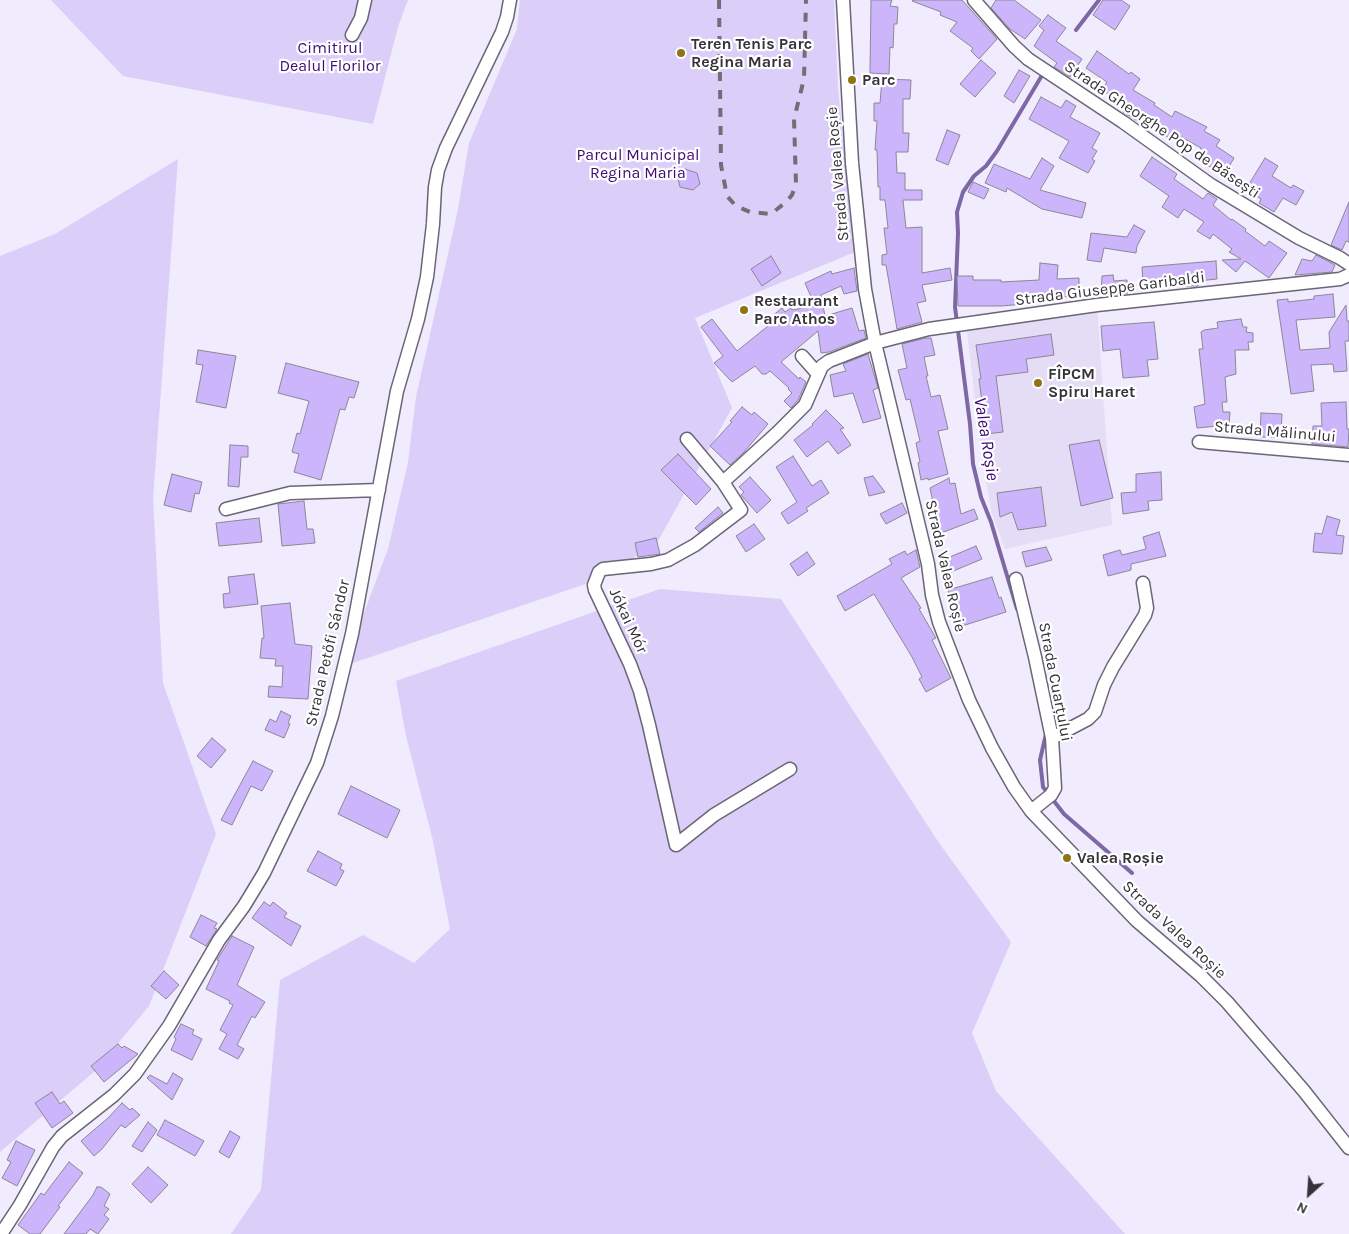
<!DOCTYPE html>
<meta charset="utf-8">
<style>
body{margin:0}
#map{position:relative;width:1349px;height:1234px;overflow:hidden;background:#f0ebfd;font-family:Karla,sans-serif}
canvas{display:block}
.north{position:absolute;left:1284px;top:1169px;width:50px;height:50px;-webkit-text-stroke:4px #fff;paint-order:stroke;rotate:206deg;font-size:14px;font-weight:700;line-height:20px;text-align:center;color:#353339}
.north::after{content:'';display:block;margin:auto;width:18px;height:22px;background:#353339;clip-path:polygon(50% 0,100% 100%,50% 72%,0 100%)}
</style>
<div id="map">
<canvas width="1349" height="1234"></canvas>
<div class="north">N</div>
</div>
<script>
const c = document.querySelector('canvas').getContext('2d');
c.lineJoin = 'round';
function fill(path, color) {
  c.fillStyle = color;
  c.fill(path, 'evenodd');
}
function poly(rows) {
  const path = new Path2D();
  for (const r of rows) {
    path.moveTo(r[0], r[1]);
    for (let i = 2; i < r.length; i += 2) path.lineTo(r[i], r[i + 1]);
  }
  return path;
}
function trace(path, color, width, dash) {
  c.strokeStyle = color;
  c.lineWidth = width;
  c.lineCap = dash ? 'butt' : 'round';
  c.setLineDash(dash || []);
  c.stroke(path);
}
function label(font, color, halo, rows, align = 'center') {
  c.font = font + ' Karla,sans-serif';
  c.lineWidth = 4.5;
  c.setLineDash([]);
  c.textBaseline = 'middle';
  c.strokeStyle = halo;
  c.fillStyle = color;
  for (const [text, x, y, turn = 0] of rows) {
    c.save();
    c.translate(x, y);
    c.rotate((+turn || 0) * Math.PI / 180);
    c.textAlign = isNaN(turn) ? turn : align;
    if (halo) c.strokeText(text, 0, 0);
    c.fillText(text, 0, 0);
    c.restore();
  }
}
fill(poly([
 [1097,305,1112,525,1005,549,991,511,980,442,966,323]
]), '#e5ddf6');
fill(poly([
 [51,0,408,0,398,27,373,124,123,76],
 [520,0,834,0,838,88,852,236,855,252,695,318,732,408,658,541,606,577,344,666,388,549,408,462,416,397,458,209,469,143,517,29],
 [178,159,153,499,163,683,216,834,149,1006,95,1071,0,1152,0,256,55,234],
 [660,589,781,599,939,843,1011,942,972,1033,996,1091,1125,1234,231,1234,261,1190,280,980,363,935,414,963,450,929,433,841,406,736,396,681]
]), '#dbcef9');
trace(poly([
 [1076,30,1099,0],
 [1017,609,991,522,981,497,973,464,970,424,955,307,958,233,957,212,963,192,974,176,986,166,997,151,1041,77],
 [1046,734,1040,760,1043,787,1064,814,1132,873]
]), '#7d68a5', 4);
const building = poly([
 [871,0,892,0,890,6,898,7,897,24,894,24,893,48,890,47,889,74,870,73,871,0],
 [913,0,962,0,997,39,979,59,971,51,973,48,950,31,957,22,940,15,941,12,912,1,913,0],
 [996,0,1014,0,1041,20,1025,39,1010,29,991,8,996,0],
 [1103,0,1121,0,1130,6,1115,30,1093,15,1103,0],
 [1048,15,1066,28,1056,41,1082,59,1070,77,1054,67,1057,63,1034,46,1044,30,1039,26,1048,15],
 [1097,51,1129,74,1131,72,1140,79,1133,90,1155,103,1154,105,1172,117,1175,111,1207,127,1204,131,1220,140,1216,146,1234,158,1224,175,1195,158,1201,148,1176,134,1173,140,1143,123,1142,124,1123,112,1127,107,1102,90,1107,82,1086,68,1097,51],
 [981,60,996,73,975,97,960,84,981,60],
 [1019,70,1030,76,1014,103,1004,96,1019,70],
 [882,79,911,80,910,99,903,99,903,133,909,133,908,152,896,152,897,173,905,173,905,190,922,190,922,200,903,200,906,228,922,227,922,273,950,268,952,280,922,285,926,301,917,303,922,322,897,329,886,265,882,265,882,255,887,254,884,228,888,228,885,200,880,200,880,187,878,187,877,150,875,150,877,121,874,121,874,103,880,103,882,79],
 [1041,97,1061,108,1066,100,1076,106,1070,117,1100,133,1092,148,1097,151,1092,159,1095,161,1088,173,1059,158,1069,141,1029,119,1041,97],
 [947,130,960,135,948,165,936,160,947,130],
 [1152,157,1177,174,1174,179,1203,199,1208,193,1217,199,1213,205,1231,220,1232,219,1246,229,1245,231,1265,246,1269,241,1287,253,1269,278,1245,261,1236,272,1222,260,1241,259,1229,252,1232,249,1213,234,1210,239,1197,231,1204,222,1184,209,1178,218,1162,207,1169,196,1140,176,1152,157],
 [1042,158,1054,166,1040,190,1086,203,1082,218,1042,209,1007,188,1006,192,985,183,994,164,1030,179,1042,158],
 [1265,158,1278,166,1272,176,1291,188,1293,185,1304,191,1296,205,1283,198,1274,212,1259,203,1261,199,1246,189,1265,158],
 [685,169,697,173,700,184,693,190,680,187,678,178,685,169],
 [973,182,989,189,984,199,968,192,973,182],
 [1349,202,1349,242,1346,241,1342,250,1331,245,1349,202],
 [1134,225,1145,231,1137,246,1136,253,1104,248,1101,262,1087,260,1091,233,1127,237,1134,225],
 [1316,255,1335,265,1332,272,1295,275,1302,259,1312,261,1316,255],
 [771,256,781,273,762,286,751,269,771,256],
 [1216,261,1217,279,1198,281,1198,286,1186,286,1185,280,1143,285,1142,267,1216,261],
 [1040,263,1058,265,1057,279,1079,278,1079,296,1061,297,1024,294,1025,304,1001,306,958,306,957,276,973,276,973,280,1001,280,1001,282,1039,280,1040,263],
 [854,268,857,291,844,294,841,286,821,295,825,316,852,308,859,331,864,330,866,338,829,352,821,353,818,331,781,362,799,379,800,377,806,382,798,400,791,408,784,401,792,393,788,389,789,388,770,371,766,374,762,374,755,366,732,382,714,363,723,356,701,327,712,319,737,351,768,326,765,322,782,308,785,312,791,308,792,310,815,306,805,283,831,271,832,274,854,268],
 [1113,275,1114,281,1127,280,1128,293,1101,294,1102,276,1113,275],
 [1333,294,1335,317,1296,320,1300,350,1330,348,1329,332,1346,305,1347,321,1349,321,1349,341,1345,341,1347,371,1334,372,1333,364,1311,365,1314,391,1291,394,1277,300,1288,299,1288,302,1314,299,1314,296,1333,294],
 [1241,319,1243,327,1247,327,1246,332,1253,333,1253,342,1248,342,1249,350,1235,350,1236,374,1225,377,1227,402,1222,402,1223,412,1230,412,1229,425,1197,428,1194,407,1205,404,1199,349,1203,349,1201,332,1204,330,1218,328,1217,322,1241,319],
 [1154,322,1158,359,1147,360,1149,376,1123,378,1120,349,1103,351,1101,326,1154,322],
 [1051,334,1054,355,1026,359,1028,372,996,376,1003,432,986,434,979,379,981,379,976,345,1051,334],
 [926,338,931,338,935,355,924,357,928,376,926,376,931,397,940,395,948,429,938,431,948,474,928,480,928,478,921,480,918,463,920,462,916,443,920,441,910,399,906,400,898,370,907,368,902,344,926,338],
 [198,350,236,356,226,408,196,402,203,365,196,364,198,350],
 [868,354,878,388,873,390,881,418,863,423,853,393,834,397,830,375,846,371,843,364,868,354],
 [286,363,359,382,354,398,349,397,345,410,340,409,321,480,294,472,299,454,292,452,297,433,300,434,309,401,278,393,286,363],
 [1346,402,1347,429,1349,429,1348,447,1312,444,1313,426,1322,426,1321,403,1346,402],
 [742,407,752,415,754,412,768,424,744,452,730,465,710,446,732,422,730,421,742,407],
 [826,410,844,428,840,429,851,445,838,454,828,441,807,457,794,440,813,425,812,424,826,410],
 [1261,413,1282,414,1281,437,1260,437,1261,413],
 [1099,440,1113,498,1081,506,1069,445,1099,440],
 [230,445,248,446,248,457,241,457,239,487,228,486,230,445],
 [678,454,711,489,696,505,661,470,678,454],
 [793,456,812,486,821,480,829,493,806,508,808,511,788,524,781,513,797,502,776,467,793,456],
 [1161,472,1162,500,1148,501,1149,510,1123,514,1121,493,1136,492,1136,474,1161,472],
 [172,474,202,482,199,494,195,493,191,512,164,505,172,474],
 [873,476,885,492,869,496,864,478,873,476],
 [750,477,771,500,757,513,741,495,744,492,739,487,750,477],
 [949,478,950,484,955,483,961,514,974,509,978,519,941,533,934,513,935,512,930,488,949,478],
 [1041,487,1046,526,1018,530,1012,512,1000,517,997,493,1041,487],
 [304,501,307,529,313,529,315,543,282,546,278,504,304,501],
 [902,503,907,513,886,524,880,514,902,503],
 [718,507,723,513,699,532,695,528,718,507],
 [1327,516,1340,520,1336,535,1344,536,1342,554,1313,552,1315,533,1322,534,1327,516],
 [259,518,262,542,219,546,216,523,259,518],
 [754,524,765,539,746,552,736,536,754,524],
 [1159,532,1166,556,1131,564,1131,570,1108,576,1103,555,1120,550,1122,555,1146,549,1143,537,1159,532],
 [656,538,660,554,638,557,635,543,656,538],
 [976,546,982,559,951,572,945,559,976,546],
 [1046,547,1052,560,1026,567,1022,552,1046,547],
 [916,550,920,567,901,578,921,608,919,609,936,638,932,640,951,678,926,692,919,679,922,677,912,657,874,594,845,611,837,596,892,564,889,559,905,551,907,555,916,550],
 [807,552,815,564,798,576,790,564,807,552],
 [254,574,258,604,224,608,223,594,230,593,228,577,254,574],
 [992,577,999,598,1001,597,1006,612,962,626,948,590,992,577],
 [290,603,295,644,312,646,308,699,268,697,269,686,282,687,283,666,275,666,276,659,260,658,262,638,264,638,261,606,290,603],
 [281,711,291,716,288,723,290,724,284,738,265,730,270,719,276,722,281,711],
 [212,738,226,750,211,768,197,756,212,738],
 [253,761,273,771,262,791,251,786,232,825,221,820,253,761],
 [351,786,400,810,387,838,338,814,351,786],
 [318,851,342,864,340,869,344,871,336,886,307,871,318,851],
 [264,902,270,906,273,902,287,913,284,917,301,926,291,946,252,918,264,902],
 [201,915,217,923,214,928,217,929,206,946,190,937,201,915],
 [232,936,254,947,237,985,265,1002,255,1018,252,1016,237,1045,244,1049,238,1059,219,1049,227,1034,220,1030,233,1005,229,1003,230,1001,206,989,219,961,217,960,232,936],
 [164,971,179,985,166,999,151,986,164,971],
 [181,1024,194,1030,192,1034,202,1039,192,1060,171,1050,176,1039,174,1037,181,1024],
 [118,1044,122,1048,124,1046,138,1054,104,1082,91,1066,118,1044],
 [173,1073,183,1079,172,1100,147,1078,150,1075,167,1084,173,1073],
 [52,1092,60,1104,64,1101,73,1113,52,1128,35,1103,52,1092],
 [122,1103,130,1110,132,1108,140,1115,125,1128,121,1125,102,1149,94,1156,81,1141,108,1118,122,1103],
 [165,1120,204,1141,195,1156,157,1135,165,1120],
 [148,1122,157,1130,142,1152,132,1146,148,1122],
 [230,1131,240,1137,229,1158,219,1152,230,1131],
 [16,1141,35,1150,17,1186,2,1178,11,1162,7,1160,16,1141],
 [69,1162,83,1173,58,1206,60,1207,40,1234,30,1234,18,1225,41,1193,44,1195,69,1162],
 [148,1167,168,1185,151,1203,132,1184,148,1167],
 [97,1187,101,1187,110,1194,104,1206,109,1209,104,1215,109,1219,98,1234,90,1229,86,1234,64,1234,93,1195,97,1187]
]);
fill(building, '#cdb5fc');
trace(building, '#8b8796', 1);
const minor = poly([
 [843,0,852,163,865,289,875,343,928,564,932,595,939,622,969,700,992,748,1014,787,1031,811,1137,921,1201,976,1227,1002,1304,1091,1349,1148],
 [974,0,1014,46,1028,59,1123,122,1211,185,1299,238,1340,258,1349,264],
 [352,35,361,18,365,0],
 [802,356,817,373],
 [687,439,723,482],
 [1199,442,1349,455],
 [226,509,290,493,379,490],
 [1016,579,1035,657,1052,738,1055,788,1051,795,1031,811],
 [1052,738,1088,719,1095,712,1104,685,1113,667,1145,615,1147,608,1143,583],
 [790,769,714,815,676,845,649,725,640,691,630,664,595,590,594,585,599,572,603,569,651,564,668,560,695,545,741,510,723,482,777,433,805,405,822,366,829,361,875,343,929,329,1097,305,1340,279,1349,275],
 [1,1234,20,1205,53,1147,62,1136,114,1095,135,1074,169,1026,219,940,244,906,264,873,317,763,332,716,352,634,397,391,418,319,427,277,433,224,435,187,438,170,446,148,502,32,507,17,510,0]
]);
trace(minor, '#6a6675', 15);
trace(minor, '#fff', 12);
trace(poly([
 [719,0,721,165,727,196,736,206,750,212,771,214,786,202,792,195,796,184,794,119,804,79,806,0]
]), '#716e78', 4, [9, 9]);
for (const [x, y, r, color] of [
 [681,53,5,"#907217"],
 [852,80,5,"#907217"],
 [744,310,5,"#907217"],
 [1038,383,5,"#907217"],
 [1067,858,5,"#907217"]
]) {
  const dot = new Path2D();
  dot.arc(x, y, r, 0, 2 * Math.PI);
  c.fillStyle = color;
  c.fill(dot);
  trace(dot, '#fff', 2);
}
label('bold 16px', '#353339', '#fff', [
 ["Teren Tenis Parc",691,44],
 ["Regina Maria",691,62],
 ["Parc",862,80],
 ["Restaurant",754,301],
 ["Parc Athos",754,319],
 ["FÎPCM",1048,374],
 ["Spiru Haret",1048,392],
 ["Valea Roșie",1077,858]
], 'left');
label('16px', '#400b73', '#fff', [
 ["Cimitirul",330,48],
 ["Dealul Florilor",330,66],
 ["Parcul Municipal",638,155],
 ["Regina Maria",638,173]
]);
label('16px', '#353339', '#fff', [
 ["Strada Gheorghe Pop de Băsești",1162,130,34],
 ["Strada Valea Roșie",838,174,-95],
 ["Strada Giuseppe Garibaldi",1110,289,-7],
 ["Strada Mălinului",1275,432,5],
 ["Strada Valea Roșie",945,566,77],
 ["Jókai Mór",628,621,65],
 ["Strada Petőfi Sándor",328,653,-77],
 ["Strada Cuarțului",1055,682,79],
 ["Strada Valea Roșie",1174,930,43]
]);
label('italic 18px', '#3d0670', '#fff', [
 ["Valea Roșie",986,439,81]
]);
</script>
